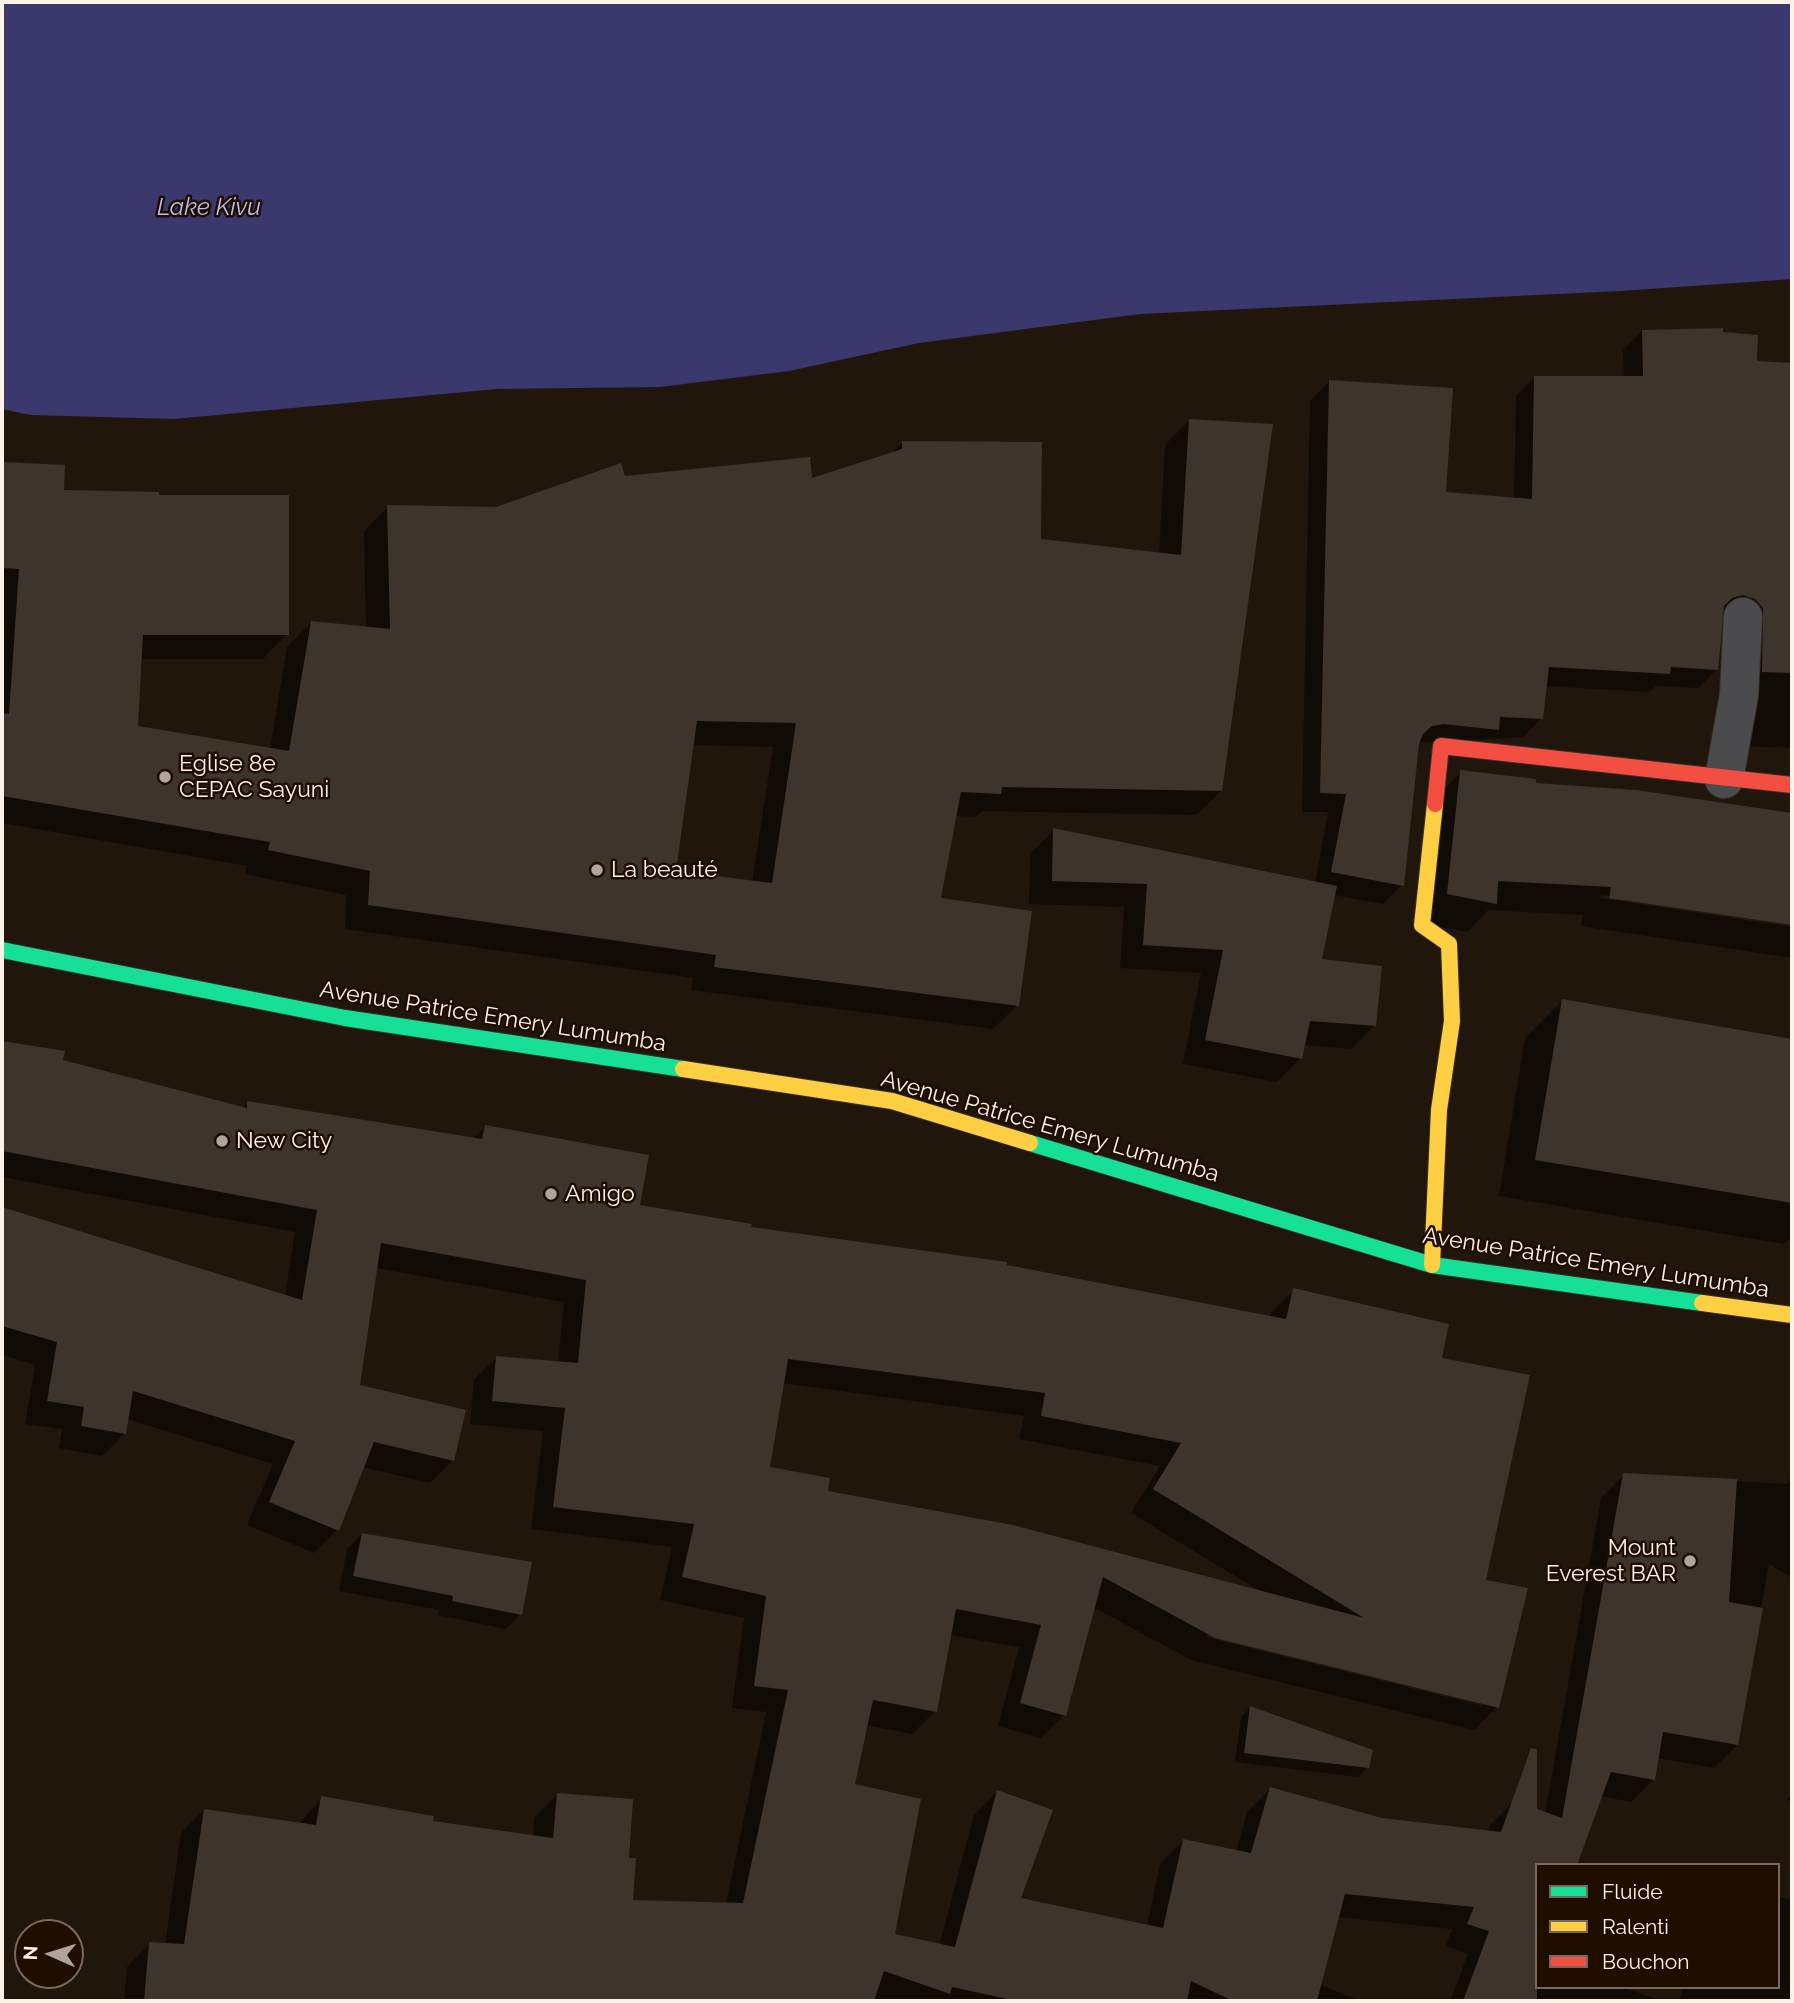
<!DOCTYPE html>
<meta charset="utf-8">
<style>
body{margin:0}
#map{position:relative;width:1794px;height:2003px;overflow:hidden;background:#20160b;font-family:Raleway,sans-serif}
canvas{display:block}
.frame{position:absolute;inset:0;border:4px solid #fdf2e7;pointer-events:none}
.legend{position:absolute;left:1535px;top:1863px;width:245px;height:126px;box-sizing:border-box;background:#1f0d00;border:2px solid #78695c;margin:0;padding:9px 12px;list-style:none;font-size:21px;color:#fdf2e7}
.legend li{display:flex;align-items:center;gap:14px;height:35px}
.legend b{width:35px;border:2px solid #78695c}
.north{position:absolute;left:14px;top:1919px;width:70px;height:70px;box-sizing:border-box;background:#1f0d00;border:2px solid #78695c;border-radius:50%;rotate:273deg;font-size:19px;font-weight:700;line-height:28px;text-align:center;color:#fdf2e7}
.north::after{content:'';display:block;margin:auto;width:24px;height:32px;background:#b0a59a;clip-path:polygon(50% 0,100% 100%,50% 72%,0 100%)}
</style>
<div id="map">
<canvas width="1794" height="2003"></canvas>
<div class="frame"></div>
<ul class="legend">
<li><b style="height:9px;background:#16e098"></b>Fluide</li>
<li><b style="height:9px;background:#ffcf43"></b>Ralenti</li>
<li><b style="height:9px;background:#f24e42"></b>Bouchon</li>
</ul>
<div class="north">N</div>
</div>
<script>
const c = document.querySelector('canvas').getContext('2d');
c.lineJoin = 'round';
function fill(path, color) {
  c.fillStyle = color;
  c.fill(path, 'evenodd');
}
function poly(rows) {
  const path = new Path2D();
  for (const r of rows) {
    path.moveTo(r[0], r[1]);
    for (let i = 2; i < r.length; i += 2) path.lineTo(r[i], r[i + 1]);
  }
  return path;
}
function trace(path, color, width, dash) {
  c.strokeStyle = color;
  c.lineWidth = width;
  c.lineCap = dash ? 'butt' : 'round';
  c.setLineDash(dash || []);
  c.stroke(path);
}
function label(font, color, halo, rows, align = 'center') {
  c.font = font + ' Raleway,sans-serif';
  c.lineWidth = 5;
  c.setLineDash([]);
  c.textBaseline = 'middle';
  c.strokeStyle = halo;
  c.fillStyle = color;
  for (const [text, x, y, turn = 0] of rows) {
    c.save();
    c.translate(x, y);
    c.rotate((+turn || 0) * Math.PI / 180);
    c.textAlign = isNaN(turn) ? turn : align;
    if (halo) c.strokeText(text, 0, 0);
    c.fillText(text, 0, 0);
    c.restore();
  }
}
fill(poly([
 [2,2,1792,2,1792,279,1621,291,1140,314,919,343,789,371,660,387,497,389,174,419,30,415,2,409]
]), '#3a386c');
fill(poly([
 [1642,331,1721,334,1755,362,1792,364,1792,748,1739,746,1736,618,1722,613,1717,669,1698,688,1656,686,1649,692,1545,686,1542,718,1523,737,1418,743,1402,885,1383,904,1334,895,1320,961,1375,1025,1351,1049,1303,1045,1301,1058,1277,1082,1183,1064,1201,973,1120,968,1124,907,1029,904,1030,854,1054,830,1315,883,1328,812,1302,812,1310,401,1329,382,1444,494,1514,499,1516,396,1535,377,1624,378,1623,350],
 [1189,421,1221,791,1196,815,982,811,975,817,955,816,939,900,1017,1005,993,1029,691,990,693,978,345,929,346,895,245,874,247,866,2,823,2,464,63,467,62,492,287,634,263,659,140,659,136,727,270,750,287,647,311,623,366,629,364,531,388,507,496,509,624,478,811,481,891,454,902,443,1039,541,1159,555,1165,445],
 [692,745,773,747,752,882,674,873],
 [1461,772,1534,785,1635,791,1792,815,1792,923,1601,895,1600,898,1792,927,1792,958,1581,926,1583,915,1488,910,1467,932,1419,923,1432,801],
 [1562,1001,1755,1085,1792,1091,1792,1236,1784,1244,1499,1196,1525,1038],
 [2,1043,63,1053,61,1061,242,1109,248,1103,472,1139,485,1127,638,1207,749,1229,1005,1266,1269,1318,1271,1313,1294,1290,1439,1359,1484,1581,1497,1707,1474,1730,1191,1660,1093,1607,1064,1715,1041,1738,998,1726,1019,1647,949,1635,935,1711,912,1734,866,1725,853,1786,893,1935,939,1946,974,1815,997,1792,1019,1899,1147,1926,1160,1864,1183,1841,1236,1852,1247,1812,1270,1789,1382,1820,1487,1832,1490,1825,1513,1802,1545,1814,1601,1498,1624,1475,1787,1484,1792,1476,1792,1578,1769,1564,1737,1745,1714,1768,1657,1758,1654,1779,1631,1802,1600,1796,1537,1865,1537,1987,1622,1987,1662,2001,1450,2001,1468,1954,1446,1946,1452,1929,1337,1917,1319,1984,1360,2001,883,2001,873,1998,872,2001,124,2001,127,1967,150,1944,165,1945,181,1833,204,1810,298,1824,322,1798,431,1823,533,1837,534,1818,557,1795,627,1859,632,1902,726,1904,766,1712,732,1708,744,1618,660,1600,672,1547,531,1529,543,1431,470,1424,474,1380,497,1357,558,1363,564,1302,376,1268,358,1386,453,1460,430,1483,362,1467,337,1530,314,1553,247,1525,273,1464,127,1419,125,1433,102,1456,59,1448,62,1429,25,1424,35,1365,2,1355,2,1209,285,1296,295,1232,2,1177],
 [782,1383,1024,1416,1019,1439,1160,1466,1131,1513,1260,1591,826,1492,768,1469],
 [1207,1634,1484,1702,1484,1706,1206,1637],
 [362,1534,520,1614,506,1629,438,1615,439,1610,339,1591,347,1549],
 [1250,1708,1368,1767,1358,1777,1235,1762,1241,1717],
 [1792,1794,1792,1804,1787,1799],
 [1778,1896,1792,1900,1792,2001,1679,2001,1683,1987,1778,1987]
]), '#0007');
fill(poly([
 [1723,328,1723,332,1758,335,1757,361,1792,363,1792,673,1762,672,1763,608,1755,599,1743,595,1732,598,1724,606,1718,670,1671,667,1670,674,1549,667,1543,719,1500,717,1499,730,1443,724,1432,726,1423,734,1419,744,1404,886,1331,872,1346,794,1320,793,1329,380,1453,388,1446,492,1532,499,1534,376,1643,376,1642,330],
 [1189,419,1273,424,1222,791,1002,787,1001,794,961,792,941,898,1032,911,1019,1006,714,967,716,955,368,905,370,871,268,850,270,842,2,796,2,713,9,714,19,569,2,568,2,462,65,465,64,490,159,492,159,495,289,495,289,635,143,635,138,726,289,751,311,621,390,629,387,505,496,507,621,463,625,476,810,457,812,478,902,449,902,441,1042,442,1041,539,1181,555],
 [697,721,796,723,772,883,676,871],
 [1460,770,1536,779,1536,783,1636,790,1792,813,1792,925,1609,898,1611,887,1498,881,1497,904,1447,894],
 [1053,828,1337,886,1322,959,1382,966,1376,1026,1310,1021,1302,1059,1205,1040,1223,950,1143,945,1147,884,1052,881],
 [1562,999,1792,1039,1792,1203,1535,1160],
 [2,1041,65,1051,63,1060,247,1108,247,1101,482,1139,485,1125,649,1155,640,1205,752,1224,751,1227,1007,1262,1007,1265,1286,1319,1293,1288,1449,1324,1442,1358,1530,1375,1486,1580,1528,1588,1499,1708,1215,1638,1103,1577,1066,1716,1020,1703,1041,1625,956,1609,937,1712,873,1700,855,1784,921,1799,895,1934,955,1947,997,1790,1053,1810,1021,1898,1163,1928,1183,1839,1251,1853,1270,1787,1382,1818,1501,1832,1531,1748,1537,1749,1537,1809,1562,1818,1623,1473,1737,1479,1729,1602,1763,1608,1738,1745,1663,1732,1655,1780,1611,1772,1577,1865,1537,1865,1537,2001,1463,2001,1489,1931,1467,1924,1474,1907,1345,1894,1317,2001,1233,2001,1191,1981,1187,2001,1017,2001,952,1987,950,1994,884,1971,874,2001,144,2001,149,1942,184,1944,204,1809,316,1825,321,1796,434,1816,433,1821,553,1838,557,1793,633,1799,629,1858,636,1858,633,1900,743,1903,788,1690,754,1686,766,1596,682,1577,694,1524,553,1507,565,1408,492,1401,496,1356,578,1363,586,1280,381,1243,360,1385,466,1410,454,1461,374,1442,339,1531,269,1502,295,1441,133,1391,126,1434,81,1426,84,1407,47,1401,57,1342,2,1326,2,1207,302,1300,317,1210,2,1151],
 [788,1359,1045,1393,1041,1416,1181,1443,1153,1489,1364,1618,1013,1525,828,1491,830,1478,770,1467],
 [362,1533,532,1562,522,1615,452,1601,453,1596,353,1576],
 [1250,1706,1373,1750,1369,1768,1244,1753]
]), '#3d342b');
const street = poly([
 [1724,779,1739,695,1743,617]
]);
const fast = poly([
 [2,950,345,1018,683,1069],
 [1030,1143,1432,1265,1702,1303]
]);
const slow = poly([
 [683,1069,892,1101,1030,1143],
 [1432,1265,1439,1110,1452,1021,1449,944,1422,925,1435,804],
 [1702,1303,1792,1315]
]);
const jam = poly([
 [1435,804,1441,746,1792,785]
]);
trace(street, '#393027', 40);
trace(fast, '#393027', 18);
trace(slow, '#393027', 18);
trace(jam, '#393027', 18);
trace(street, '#4b4a4c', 38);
trace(fast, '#16e098', 16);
trace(slow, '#ffcf43', 16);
trace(jam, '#f24e42', 16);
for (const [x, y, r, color] of [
 [165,777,7,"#b0a59a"],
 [597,870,7,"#b0a59a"],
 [222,1141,7,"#b0a59a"],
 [551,1194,7,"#b0a59a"],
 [1690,1561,7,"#b0a59a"]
]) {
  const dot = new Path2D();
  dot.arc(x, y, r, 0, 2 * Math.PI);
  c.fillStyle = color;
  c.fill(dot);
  trace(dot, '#1f0d00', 2.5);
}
label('23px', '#fdf2e7', '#1f0d00', [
 ["Eglise 8e",179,764],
 ["CEPAC Sayuni",179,790],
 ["La beauté",611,870],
 ["New City",236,1141],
 ["Amigo",565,1194],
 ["Mount",1676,1548,"right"],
 ["Everest BAR",1676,1574,"right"]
], 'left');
label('23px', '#fdf2e7', '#1f0d00', [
 ["Avenue Patrice Emery Lumumba",493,1017,9],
 ["Avenue Patrice Emery Lumumba",1050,1127,16],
 ["Avenue Patrice Emery Lumumba",1596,1263,9]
]);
label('italic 24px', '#bcbef4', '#1f0d00', [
 ["Lake Kivu",209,208]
]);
</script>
